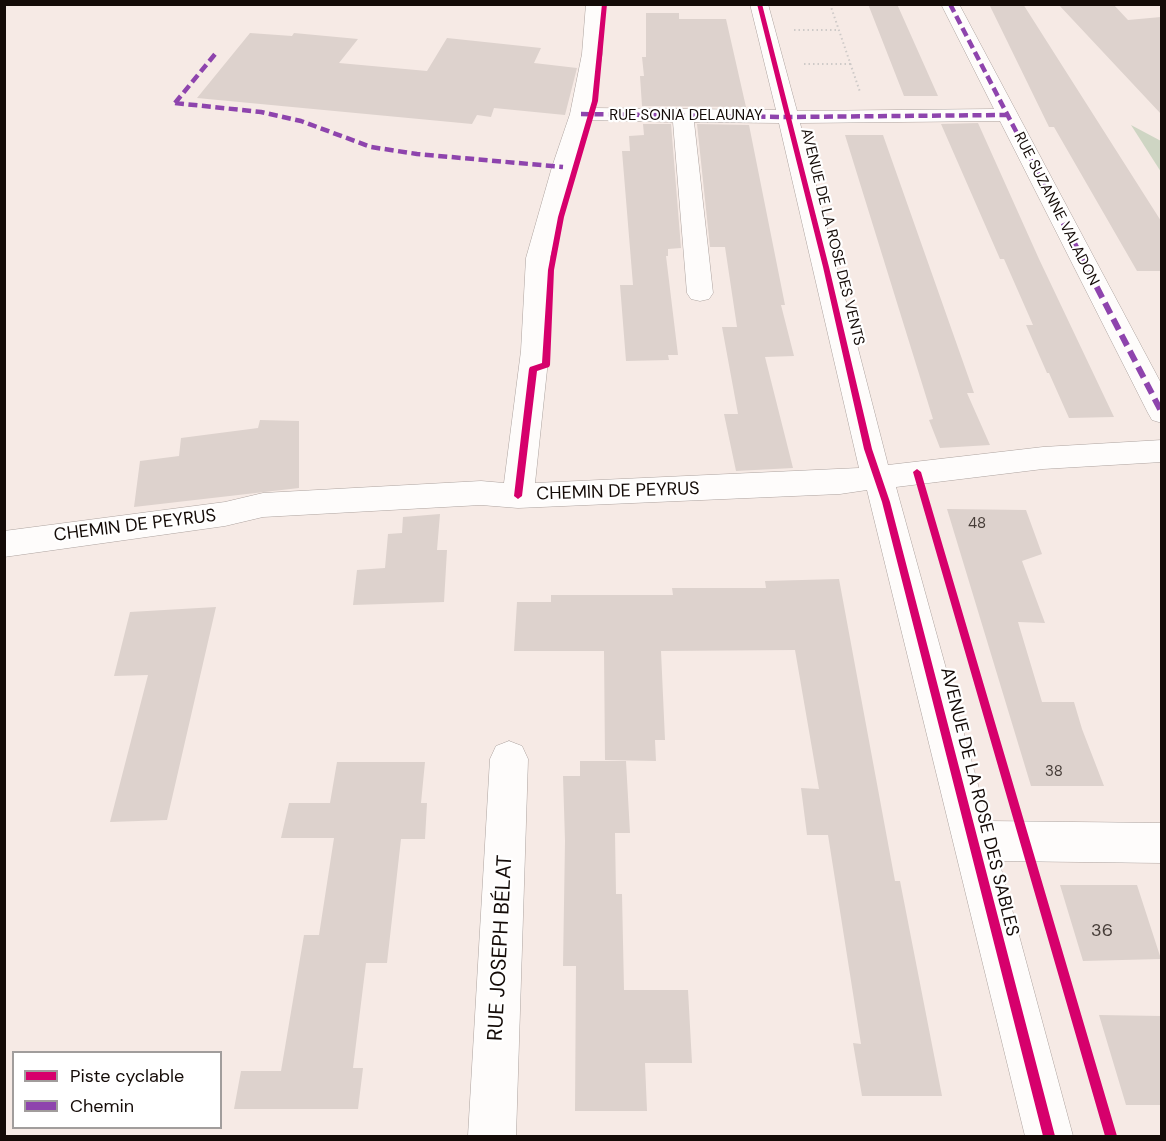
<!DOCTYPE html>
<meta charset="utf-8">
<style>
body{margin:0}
#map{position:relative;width:1166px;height:1141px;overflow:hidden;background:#f6eae5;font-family:"DM Sans",sans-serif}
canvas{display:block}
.frame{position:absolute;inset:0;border:6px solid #140b07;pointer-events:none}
.legend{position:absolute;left:12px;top:1051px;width:210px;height:78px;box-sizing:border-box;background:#fff;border:2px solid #a19d9c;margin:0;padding:8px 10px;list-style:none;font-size:18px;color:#140b07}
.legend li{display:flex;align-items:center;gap:12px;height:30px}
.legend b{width:30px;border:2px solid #a19d9c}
</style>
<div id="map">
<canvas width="1166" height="1141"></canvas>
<div class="frame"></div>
<ul class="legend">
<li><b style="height:8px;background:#d6006c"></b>Piste cyclable</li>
<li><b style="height:8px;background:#8e44ad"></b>Chemin</li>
</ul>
</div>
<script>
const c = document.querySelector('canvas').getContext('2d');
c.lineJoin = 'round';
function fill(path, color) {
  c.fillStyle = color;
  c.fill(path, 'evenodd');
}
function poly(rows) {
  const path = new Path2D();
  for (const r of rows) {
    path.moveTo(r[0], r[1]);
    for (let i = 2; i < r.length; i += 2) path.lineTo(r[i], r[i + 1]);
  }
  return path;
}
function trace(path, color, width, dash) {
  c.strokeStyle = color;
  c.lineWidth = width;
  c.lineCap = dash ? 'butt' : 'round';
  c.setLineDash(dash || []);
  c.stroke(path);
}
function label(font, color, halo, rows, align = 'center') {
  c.font = font + ' "DM Sans",sans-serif';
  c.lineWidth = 4.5;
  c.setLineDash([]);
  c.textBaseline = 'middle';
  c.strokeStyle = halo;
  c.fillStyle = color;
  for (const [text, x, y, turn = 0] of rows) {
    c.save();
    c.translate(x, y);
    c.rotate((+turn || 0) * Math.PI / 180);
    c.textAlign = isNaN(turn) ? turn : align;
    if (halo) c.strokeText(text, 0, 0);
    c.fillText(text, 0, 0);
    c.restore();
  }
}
fill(poly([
 [1131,125,1161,141,1161,172]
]), '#ced5c3');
fill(poly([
 [868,4,897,4,938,96,904,96],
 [989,4,1023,4,1161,221,1161,271,1137,271,1054,127,1049,127],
 [1058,4,1113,4,1128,20,1161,17,1161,114],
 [646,13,679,13,679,19,726,19,746,107,642,106,640,76,644,76,642,57,646,57],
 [250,33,292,36,294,33,358,39,339,63,427,71,447,38,541,48,534,63,577,68,565,115,494,108,491,117,477,115,472,124,197,98],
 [978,123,1039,259,1114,417,1069,418,1049,373,1047,373,1026,325,1033,325,1004,259,1000,259,941,124],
 [643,124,671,124,681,248,668,249,668,256,666,256,678,355,668,355,669,360,626,361,620,285,633,285,622,151,630,151,629,136,644,135],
 [697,124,749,125,785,305,781,305,794,356,765,357,793,468,736,471,724,414,738,414,722,327,737,327,725,247,710,247],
 [845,135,883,135,974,393,967,393,990,445,940,448,929,420,933,419],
 [260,420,299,421,299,488,134,507,140,461,179,456,181,438,258,428],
 [947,509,1026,510,1042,554,1022,561,1045,623,1018,622,1042,702,1074,702,1082,729,1104,786,1031,786],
 [440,514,437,550,447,550,444,602,353,605,357,570,385,568,388,534,402,533,403,517],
 [839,579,895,881,900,881,942,1096,862,1096,853,1043,861,1044,828,835,807,835,801,788,819,789,795,650,661,651,665,740,655,740,656,761,605,760,604,651,514,651,517,602,551,602,551,595,673,595,672,588,766,588,765,581],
 [216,607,167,820,110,822,148,675,114,676,130,612],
 [580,761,626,761,630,833,615,833,616,894,622,894,624,990,688,990,692,1063,645,1063,647,1111,575,1111,576,966,563,966,565,841,563,776,580,776],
 [337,762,425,762,421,803,427,803,425,839,401,839,387,963,366,963,353,1068,363,1068,358,1109,234,1109,241,1071,281,1071,304,935,319,935,334,838,281,838,289,803,330,803],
 [1060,885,1137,885,1161,959,1083,961],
 [1099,1015,1161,1016,1161,1105,1126,1105]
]), '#ddd2cd');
const street = poly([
 [586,4,604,4,602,54,593,108,776,110,750,4,768,4,797,111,994,109,941,4,959,4,1162,385,1162,423,1152,420,1148,413,1000,121,800,123,888,465,1043,447,1162,440,1162,462,1043,469,896,487,988,821,1162,823,1162,863,999,861,1073,1136,1025,1136,867,490,840,494,518,508,481,505,263,517,225,526,4,557,4,531,225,502,263,493,481,481,504,483,521,351,526,258,552,167,570,114,582,54,586,4],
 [589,120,673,122,687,293,691,299,700,301,709,299,713,293,694,122,779,123,859,468,535,483,549,351,550,258,574,167,589,120],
 [509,741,522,746,528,759,516,1136,468,1136,490,759,496,746,509,741]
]);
trace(street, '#ada39f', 1);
trace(poly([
 [830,4,860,92],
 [794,30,839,30],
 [804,64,851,64]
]), '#cecac8', 2, [1.5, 3]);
fill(street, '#fefcfb');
trace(poly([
 [950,4,1048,193],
 [175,103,261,112,301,121,371,147,417,154,563,167],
 [175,103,216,53],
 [581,114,786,117,1008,115]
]), '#8e44ad', 4.5, [9, 4.5]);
trace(poly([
 [1047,191,1162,413]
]), '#8e44ad', 6, [12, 6]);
fill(poly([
 [602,4,607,4,598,101,564,217,554,270,550,365,549,367,537,371,522,496,518,499,514,496,529,369,530,367,542,363,548,270,558,217,592,101,602,4],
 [757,4,762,4,829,267,872,449,890,502,1055,1136,1043,1136,882,502,864,449,823,267,757,4],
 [917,469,921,472,1117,1136,1105,1136,913,472,917,469]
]), '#d6006c');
label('15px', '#140b07', '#fff', [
 ["RUE SONIA DELAUNAY",686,116],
 ["RUE SUZANNE VALADON",1056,209,63],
 ["AVENUE DE LA ROSE DES VENTS",832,237,76]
]);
label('15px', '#463d38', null, [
 ["48",977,524],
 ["38",1054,772]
]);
label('18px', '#140b07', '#fff', [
 ["CHEMIN DE PEYRUS",618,492,-2],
 ["CHEMIN DE PEYRUS",135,526,-7],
 ["AVENUE DE LA ROSE DES SABLES",979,802,76]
]);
label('18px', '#463d38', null, [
 ["36",1102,931]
]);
label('21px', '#140b07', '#fff', [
 ["RUE JOSEPH BÉLAT",501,948,-87]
]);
</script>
